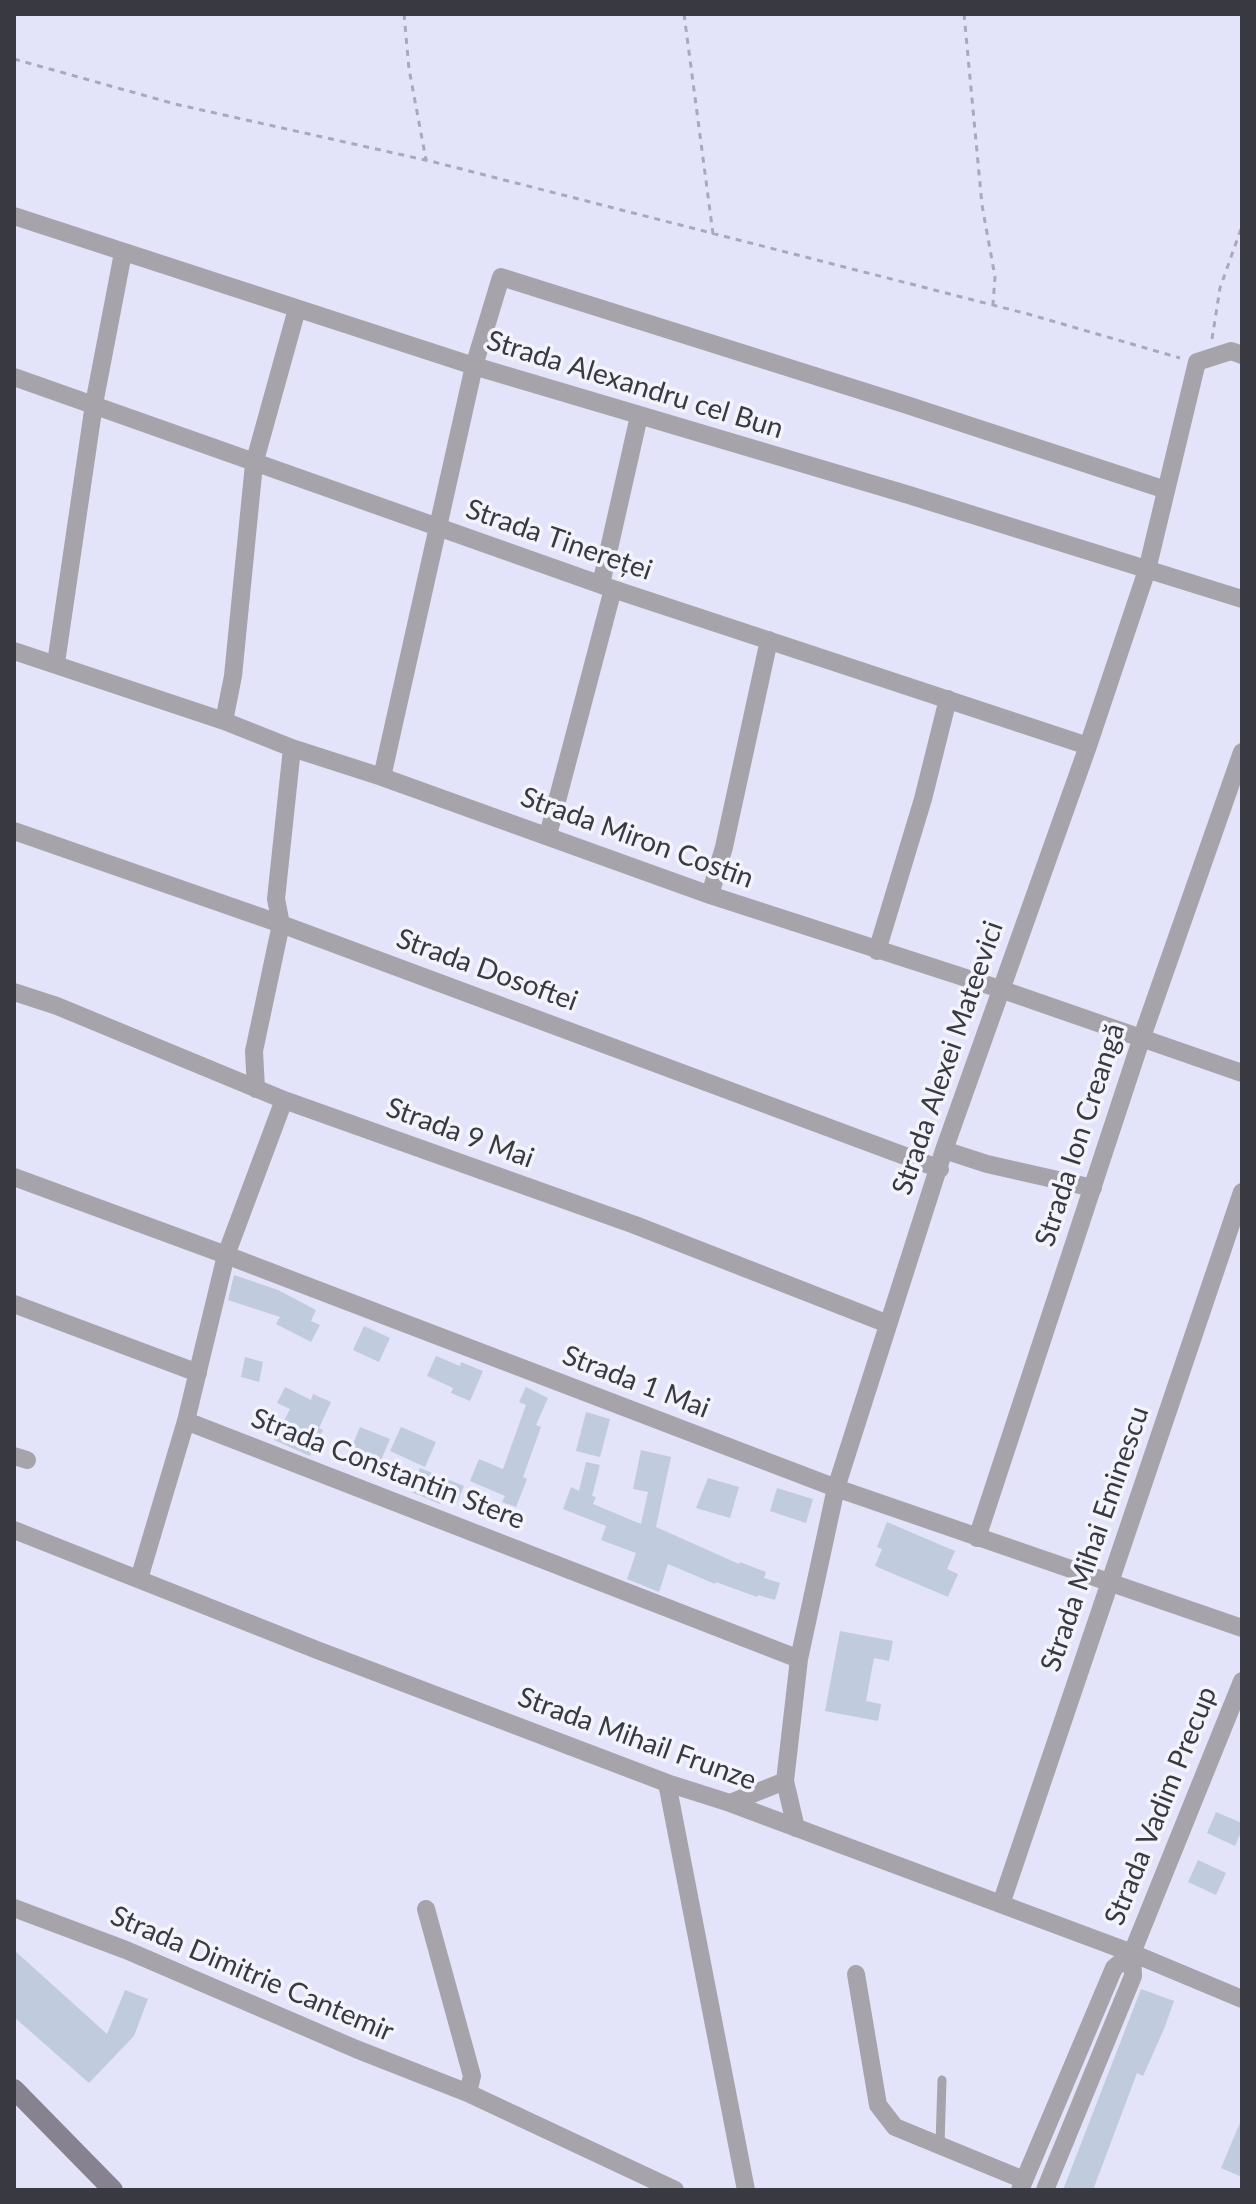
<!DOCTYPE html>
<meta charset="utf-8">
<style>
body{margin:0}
#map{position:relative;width:1256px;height:2204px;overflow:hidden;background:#e3e4fa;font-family:Lato,sans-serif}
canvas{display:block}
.frame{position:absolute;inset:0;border:16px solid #393942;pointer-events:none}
</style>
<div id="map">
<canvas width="1256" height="2204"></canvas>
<div class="frame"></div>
</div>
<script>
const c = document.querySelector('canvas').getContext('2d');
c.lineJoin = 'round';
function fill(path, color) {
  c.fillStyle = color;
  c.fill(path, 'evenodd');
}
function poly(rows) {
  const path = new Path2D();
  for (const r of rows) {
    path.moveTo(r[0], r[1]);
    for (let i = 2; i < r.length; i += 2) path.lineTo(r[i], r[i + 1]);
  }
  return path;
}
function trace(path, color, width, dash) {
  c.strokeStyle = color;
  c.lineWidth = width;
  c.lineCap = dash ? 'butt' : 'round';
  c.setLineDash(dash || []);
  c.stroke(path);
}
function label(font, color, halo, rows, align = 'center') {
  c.font = font + ' Lato,sans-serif';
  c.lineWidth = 7;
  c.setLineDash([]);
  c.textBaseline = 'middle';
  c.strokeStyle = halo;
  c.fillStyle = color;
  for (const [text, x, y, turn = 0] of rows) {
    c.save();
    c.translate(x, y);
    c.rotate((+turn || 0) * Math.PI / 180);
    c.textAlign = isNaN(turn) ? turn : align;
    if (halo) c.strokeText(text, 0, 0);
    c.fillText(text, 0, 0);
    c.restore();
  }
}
fill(poly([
 [234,1275,278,1290,316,1310,311,1321,320,1325,311,1342,276,1324,280,1317,228,1300],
 [364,1326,390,1338,379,1362,353,1350],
 [436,1356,460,1366,461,1362,483,1371,470,1401,451,1393,453,1388,427,1376],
 [245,1357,263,1362,259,1382,241,1377],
 [285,1387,311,1400,313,1394,331,1402,319,1428,323,1430,310,1456,274,1440,290,1409,277,1403],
 [526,1387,548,1398,536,1425,541,1427,523,1477,527,1479,516,1507,502,1502,505,1496,470,1481,479,1459,503,1469,526,1405,519,1402],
 [586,1412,610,1419,600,1457,576,1451],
 [360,1427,390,1439,375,1474,346,1461],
 [401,1427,436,1442,425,1467,390,1451],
 [641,1450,671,1457,656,1527,739,1564,740,1562,766,1572,764,1578,780,1583,775,1600,758,1595,757,1597,716,1582,715,1584,668,1564,659,1592,627,1579,636,1553,601,1540,606,1526,563,1509,571,1487,579,1491,586,1462,600,1465,592,1496,596,1497,593,1504,641,1524,648,1492,633,1489],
 [420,1468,464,1486,457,1503,443,1497,440,1504,411,1492],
 [708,1478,739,1487,730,1518,696,1508],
 [777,1488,813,1499,806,1523,770,1511],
 [887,1522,955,1551,947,1569,958,1574,948,1597,875,1566,882,1549,877,1547],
 [840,1631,893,1641,889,1661,874,1658,866,1701,881,1704,878,1721,825,1711],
 [1216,1812,1242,1823,1242,1830,1235,1846,1207,1833],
 [1198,1860,1226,1873,1216,1895,1188,1882],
 [14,1950,107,2034,125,1990,148,1999,134,2036,89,2083,14,2017],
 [1141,1989,1174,2001,1164,2029,1143,2076,1137,2073,1093,2190,1063,2190],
 [1242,2118,1242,2177,1221,2168]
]), '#c0cbde');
trace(poly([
 [404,14,409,69,426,160],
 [684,14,713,234],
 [964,14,982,205,995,277,993,304],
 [14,59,175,104,434,162,1028,314,1180,358],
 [1242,95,1242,101],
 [1212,339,1220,288,1242,226]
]), '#a9a9bb', 3, [6, 6]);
trace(poly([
 [940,2144,942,2080]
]), '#a6a3ab', 9);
trace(poly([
 [14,216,474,366,909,495,1242,599],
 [14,377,613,589,1088,746],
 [601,584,639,416],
 [14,651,224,721,292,748,382,777,710,895,1000,989,1242,1073],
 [56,663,94,404,123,253],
 [224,721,233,676,254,464,297,309],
 [382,777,474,366,501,277,907,405,1166,490],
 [14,831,281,924,940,1169],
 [548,835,613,589],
 [710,895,724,847,769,640],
 [877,951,923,799,948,699],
 [14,992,57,1006,284,1100,635,1225,888,1324],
 [256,1089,254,1051,281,924,276,899,292,748],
 [944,1150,987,1164,1093,1188],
 [14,1177,226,1255,836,1488,1242,1628],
 [14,1304,198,1373],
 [186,1421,799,1659],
 [14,1456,27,1460],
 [14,1530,317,1650,667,1783,730,1803,1132,1953,1242,1999],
 [977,1538,1142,1037,1242,752],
 [139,1579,186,1421,226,1255,284,1100],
 [667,1783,746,2190],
 [730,1803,785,1781],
 [796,1828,785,1781,799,1659,836,1488,944,1150,1088,746,1147,570,1197,362,1231,351,1242,355],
 [1001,1904,1242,1192],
 [14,1908,126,1950,356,2049,468,2093,675,2190],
 [426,1909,472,2076,468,2093],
 [856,1974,878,2105,895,2127,1024,2180],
 [1020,2190,1114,1968,1132,1953],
 [1045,2190,1133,1976,1132,1953,1242,1681]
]), '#a6a3ab', 18);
trace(poly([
 [14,2089,113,2190]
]), '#86828f', 20);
label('28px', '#393942', '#f2f3fb', [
 ["Strada Alexandru cel Bun",635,385,17],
 ["Strada Tinereței",559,540,19],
 ["Strada Miron Costin",637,838,20],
 ["Strada Dosoftei",487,970,20],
 ["Strada Alexei Mateevici",948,1058,-71],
 ["Strada 9 Mai",460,1133,20],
 ["Strada Ion Creangă",1080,1135,-72],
 ["Strada 1 Mai",636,1382,21],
 ["Strada Constantin Stere",388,1469,21],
 ["Strada Mihai Eminescu",1095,1539,-71],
 ["Strada Mihail Frunze",637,1739,20],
 ["Strada Vadim Precup",1161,1806,-68],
 ["Strada Dimitrie Cantemir",252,1974,23]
]);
</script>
